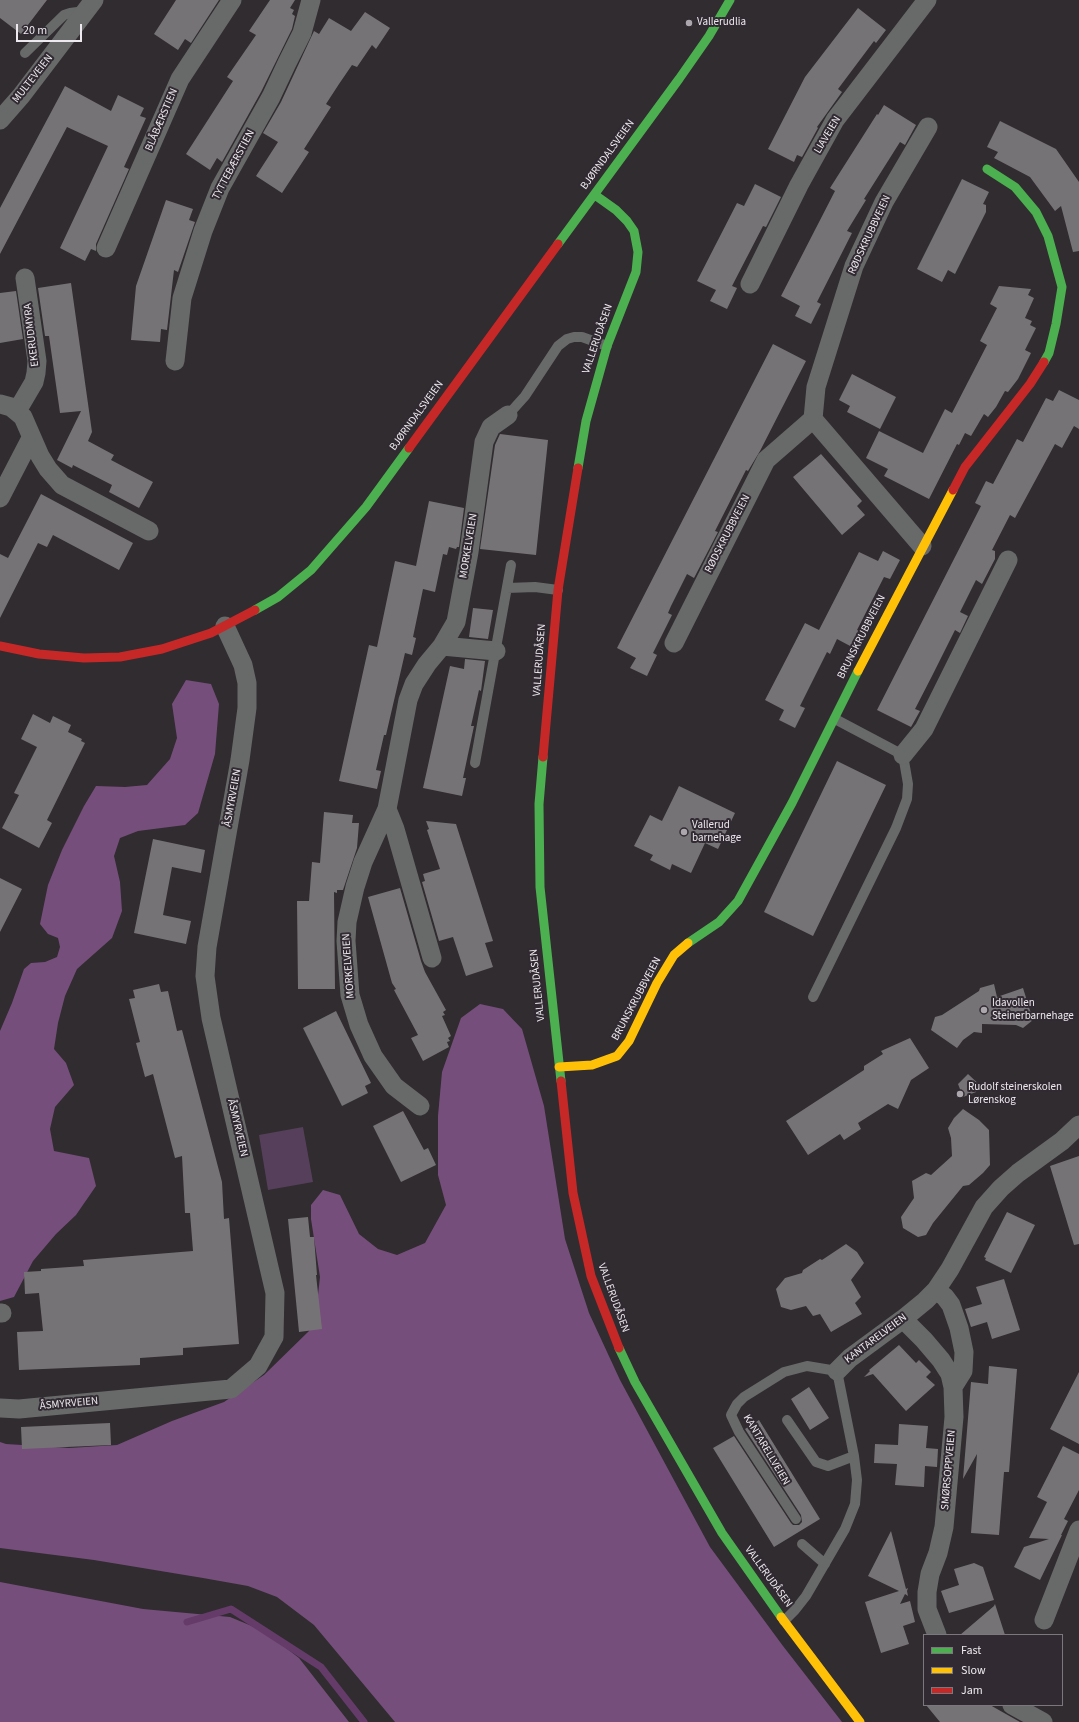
<!DOCTYPE html>
<meta charset="utf-8">
<style>
body{margin:0}
#map{position:relative;width:1079px;height:1722px;overflow:hidden;background:#302c30;font-family:"Source Sans 3",sans-serif}
canvas{display:block}
.legend{position:absolute;left:923px;top:1634px;width:140px;height:72px;box-sizing:border-box;background:#312a32;border:1px solid #7c767d;margin:0;padding:5px 7px;list-style:none;font-size:12px;color:#ede9ee}
.legend li{display:flex;align-items:center;gap:8px;height:20px}
.legend b{width:20px;border:1px solid #7c767d}
.scale{position:absolute;left:16px;top:24px;width:66px;height:18px;box-sizing:border-box;border:2px solid #ede9ee;border-top:0;padding-left:5px;font-size:12px;line-height:14px;white-space:nowrap;color:#ede9ee;-webkit-text-stroke:3px #312a32;paint-order:stroke}
</style>
<div id="map">
<canvas width="1079" height="1722"></canvas>
<ul class="legend">
<li><b style="height:5px;background:#4caf50"></b>Fast</li>
<li><b style="height:5px;background:#ffc107"></b>Slow</li>
<li><b style="height:5px;background:#c62828"></b>Jam</li>
</ul>
<div class="scale">20 m</div>
</div>
<script>
const c = document.querySelector('canvas').getContext('2d');
c.lineJoin = 'round';
function fill(path, color) {
  c.fillStyle = color;
  c.fill(path, 'evenodd');
}
function poly(rows) {
  const path = new Path2D();
  for (const r of rows) {
    path.moveTo(r[0], r[1]);
    for (let i = 2; i < r.length; i += 2) path.lineTo(r[i], r[i + 1]);
  }
  return path;
}
function trace(path, color, width, dash) {
  c.strokeStyle = color;
  c.lineWidth = width;
  c.lineCap = dash ? 'butt' : 'round';
  c.setLineDash(dash || []);
  c.stroke(path);
}
function label(font, color, halo, rows, align = 'center') {
  c.font = font + ' "Source Sans 3",sans-serif';
  c.lineWidth = 4;
  c.setLineDash([]);
  c.textBaseline = 'middle';
  c.strokeStyle = halo;
  c.fillStyle = color;
  for (const [text, x, y, turn = 0] of rows) {
    c.save();
    c.translate(x, y);
    c.rotate((+turn || 0) * Math.PI / 180);
    c.textAlign = isNaN(turn) ? turn : align;
    if (halo) c.strokeText(text, 0, 0);
    c.fillText(text, 0, 0);
    c.restore();
  }
}
fill(poly([
 [303,1127,313,1182,268,1190,259,1135]
]), '#563f5a');
fill(poly([
 [186,680,211,684,219,704,215,754,198,813,185,825,138,831,120,838,114,856,120,882,122,911,112,938,77,969,65,996,58,1023,54,1049,66,1063,74,1085,55,1107,50,1129,54,1151,89,1158,96,1186,76,1215,56,1234,33,1261,14,1297,0,1301,0,1031,12,1003,24,969,31,963,45,962,57,957,60,947,58,938,48,934,40,924,48,885,62,850,84,806,96,786,125,787,147,785,170,759,177,738,172,704],
 [480,1004,503,1009,522,1029,544,1106,565,1239,589,1313,620,1380,710,1547,783,1646,842,1722,395,1722,314,1625,277,1597,248,1586,203,1578,94,1560,0,1548,0,1442,6,1444,69,1448,117,1445,172,1421,224,1402,264,1375,309,1331,316,1313,320,1277,311,1219,311,1205,323,1190,340,1195,359,1234,378,1249,397,1255,425,1243,446,1205,438,1175,438,1116,442,1072,461,1018],
 [0,1582,143,1609,230,1617,264,1631,299,1658,349,1722,0,1722]
]), '#764e7b');
trace(poly([
 [187,1622,231,1609,321,1667,364,1722]
]), '#643b69', 7);
fill(poly([
 [0,0,47,0,21,34,0,18],
 [176,0,219,0,191,43,185,39,178,50,154,34],
 [270,0,295,0,290,8,294,10,292,14,295,16,292,29,261,92,222,162,217,158,210,170,186,154,233,81,227,77,256,35,249,31],
 [858,8,886,30,876,43,874,41,838,89,842,92,817,127,818,128,802,157,797,155,794,162,768,149,805,77],
 [365,12,390,28,376,49,372,45,357,67,352,65,339,84,326,104,331,107,304,149,309,152,282,193,256,176,278,142,263,133,281,102,314,31,319,34,329,18,351,31],
 [65,86,111,111,118,95,144,108,140,116,146,118,124,167,129,169,96,244,96,251,91,249,85,261,60,248,108,146,67,127,0,254,0,208],
 [884,105,916,125,905,145,900,142,864,199,866,200,847,231,852,233,817,302,821,304,811,324,795,316,800,306,781,296,835,191,830,188,877,114,878,115],
 [1000,121,1056,149,1079,182,1079,251,1073,252,1061,206,1055,211,1030,177,994,158,998,152,987,147],
 [962,179,989,192,983,204,986,205,986,212,955,274,948,270,942,282,917,269],
 [755,184,781,197,766,227,763,226,732,286,737,288,727,309,710,301,716,290,697,281,737,203,744,206],
 [166,200,193,209,189,220,195,222,178,272,174,270,167,330,161,329,160,342,131,340,136,286],
 [71,283,92,432,88,441,114,455,111,460,153,482,139,508,109,492,112,485,73,465,72,468,57,460,81,411,60,413,49,336,45,336,38,288],
 [999,286,1031,289,1028,295,1034,298,1025,318,1032,321,1030,325,1036,328,1025,350,1031,353,1018,379,1008,392,1005,391,996,407,988,417,984,414,971,436,965,433,959,445,957,444,929,499,884,476,888,469,866,458,879,431,923,453,945,409,952,413,987,345,980,341,997,308,990,304],
 [16,291,23,339,0,343,0,293],
 [773,344,806,361,760,451,748,471,746,470,715,531,718,532,694,578,687,574,671,606,668,613,672,615,653,653,657,655,647,676,630,668,636,658,617,648],
 [852,374,896,397,880,429,847,412,850,406,839,400],
 [1059,390,1079,400,1079,429,1074,426,1062,448,1055,444,1015,518,1010,515,992,550,995,551,995,559,982,584,976,580,960,612,968,616,960,633,955,630,932,676,915,709,920,711,911,727,877,710,981,506,975,503,986,481,993,484,1017,439,1023,442,1046,398,1053,401],
 [500,434,548,440,536,555,480,549,495,445],
 [821,454,862,501,857,506,865,515,842,535,793,477],
 [41,494,133,543,119,570,53,535,47,547,38,543,0,618,0,554,8,558],
 [429,501,464,508,459,547,457,547,456,549,449,547,447,555,443,554,435,592,423,589,413,637,416,638,412,655,405,653,386,735,384,735,376,770,381,771,377,789,339,781,369,645,377,647,395,561,416,566],
 [883,551,900,560,890,579,884,577,857,630,860,631,852,647,837,639,830,654,827,652,800,706,805,708,795,728,779,720,784,710,765,700,805,623,819,630,859,552,878,561],
 [473,608,493,610,488,639,469,637],
 [465,659,485,661,481,691,479,690,471,726,474,726,463,778,466,778,462,796,423,788,450,666,464,669],
 [33,714,50,723,53,716,71,725,68,732,82,739,81,741,85,743,47,820,52,823,39,848,2,828,19,795,14,793,37,747,21,739],
 [837,761,886,785,813,936,764,912],
 [679,786,735,813,718,849,705,843,691,873,672,864,670,870,650,860,653,855,634,846,650,815,662,821],
 [324,812,353,815,352,823,359,823,357,848,343,890,337,890,337,893,334,892,335,989,298,989,297,901,309,901,312,862,320,863],
 [426,821,456,824,493,941,485,943,493,967,466,976,453,937,439,941,422,882,425,881,423,874,440,869,427,830,429,829],
 [153,839,205,850,201,873,172,867,163,915,191,921,186,944,134,933],
 [0,878,22,889,0,932],
 [400,888,421,961,425,972,446,1010,443,1012,445,1015,442,1016,451,1036,448,1038,450,1041,447,1042,449,1047,423,1061,411,1038,418,1035,394,990,396,989,392,983,368,897],
 [159,984,161,992,168,991,177,1031,182,1030,222,1182,224,1219,229,1218,239,1344,183,1348,183,1355,140,1358,140,1365,19,1370,17,1332,43,1331,39,1293,25,1294,24,1272,41,1271,41,1269,84,1266,83,1260,193,1251,190,1213,185,1213,182,1156,175,1158,153,1074,145,1077,136,1043,140,1042,129,999,135,998,133,990],
 [994,984,997,997,1023,988,1033,1020,1023,1028,1016,1025,982,1024,982,1033,974,1032,963,1040,957,1048,931,1030,935,1017,942,1015,979,991,980,988],
 [336,1011,371,1083,365,1086,368,1093,342,1106,303,1028],
 [910,1038,929,1068,911,1080,898,1109,888,1104,858,1123,861,1129,844,1140,840,1134,808,1155,786,1121,864,1070,864,1066,883,1054,881,1051],
 [968,1074,984,1089,963,1097,958,1084],
 [963,1109,979,1120,989,1130,990,1165,983,1173,969,1185,963,1186,933,1223,926,1235,918,1237,903,1228,901,1217,914,1198,912,1181,926,1173,931,1175,952,1156,951,1138,948,1128,954,1118],
 [403,1111,424,1150,428,1148,436,1165,401,1182,373,1126],
 [1079,1156,1079,1244,1074,1245,1050,1166],
 [1007,1212,1035,1225,1011,1273,985,1260,986,1258,984,1257],
 [308,1217,310,1237,314,1237,317,1275,316,1275,322,1329,299,1332,288,1219],
 [846,1244,857,1252,864,1263,851,1280,861,1297,855,1303,862,1314,831,1332,820,1314,813,1316,806,1306,791,1310,781,1307,776,1289,785,1278,802,1273,803,1270,820,1259,822,1260],
 [1004,1279,1020,1330,992,1339,987,1322,971,1327,965,1309,982,1304,976,1287],
 [899,1345,916,1363,919,1360,931,1372,926,1377,935,1385,906,1411,873,1374,864,1377,870,1371,869,1370],
 [989,1366,1017,1369,1009,1472,1004,1472,999,1535,971,1533,977,1454,963,1479,971,1382,988,1384],
 [1079,1372,1079,1444,1050,1429],
 [809,1387,829,1418,810,1430,791,1399],
 [759,1420,820,1519,774,1547,713,1448,734,1436,791,1523,793,1525,799,1525,802,1522,801,1515,745,1429],
 [110,1423,111,1445,22,1449,21,1427],
 [899,1424,928,1426,926,1448,938,1449,937,1467,925,1466,924,1487,895,1485,897,1464,874,1463,875,1444,898,1445],
 [1063,1446,1079,1454,1079,1490,1064,1519,1068,1521,1061,1535,1062,1535,1040,1580,1014,1567,1024,1547,1049,1539,1029,1538,1047,1502,1037,1497],
 [891,1531,906,1589,908,1588,907,1591,908,1596,905,1594,900,1604,910,1601,915,1622,903,1626,909,1644,881,1653,865,1602,899,1591,868,1576],
 [974,1563,983,1567,994,1600,949,1613,941,1591,959,1585,954,1569],
 [995,1604,1005,1635,960,1635,994,1606],
 [926,1705,990,1705,1020,1722,940,1722]
]), '#767377');
trace(poly([
 [25,53,64,15,70,13,85,11],
 [508,415,525,396,558,346,567,339,574,337,582,337,607,346],
 [507,588,535,587,558,590],
 [475,763,511,565],
 [813,997,896,828,907,799,908,784,903,755,835,719],
 [787,1420,816,1462,828,1466,854,1456],
 [802,1544,825,1564],
 [784,1621,795,1610,806,1596,845,1529,855,1504,857,1480,854,1456,837,1371,807,1366,784,1372,744,1397,737,1404,731,1415,739,1432,796,1519]
]), '#686969', 10);
trace(poly([
 [0,120,21,96,94,0],
 [106,248,180,79,232,0],
 [750,284,799,185,835,120,927,0],
 [175,361,182,298,203,231,220,188,271,97,287,63,302,33,311,0],
 [0,404,11,407,23,417,40,456,48,469,62,485,149,531],
 [17,411,34,382,36,373,37,361,25,278],
 [0,498,31,438],
 [922,546,813,419,816,387,854,266,884,202,928,127],
 [674,643,766,460,813,419],
 [442,646,496,651],
 [903,755,924,729,1008,560],
 [387,809,395,829,432,958],
 [420,1106,394,1086,373,1056,359,1025,350,995,346,941,347,922,355,887,363,862,387,809,408,700,414,684,427,664,442,646,456,622,469,552,484,442,491,427,508,415],
 [936,1290,945,1297,951,1305,959,1328,964,1352,963,1371,953,1387],
 [0,1313,2,1313],
 [903,1319,924,1340,941,1360,950,1374,953,1387,954,1417,944,1527,938,1553,930,1574,927,1592,927,1609,937,1635],
 [837,1371,850,1358,903,1319,925,1301,936,1290,950,1269,984,1207,1001,1188,1018,1173,1062,1141,1079,1125],
 [0,1408,19,1409,231,1389,258,1366,274,1337,275,1293,211,1018,205,976,207,947,240,760,247,708,247,683,243,665,225,626],
 [1044,1620,1079,1530],
 [1012,1705,1043,1722]
]), '#686969', 19);
trace(poly([
 [987,169,1015,187,1036,212,1048,236,1062,287,1056,324,1049,353,1044,362],
 [558,244,679,79,709,36,730,0],
 [578,468,586,421,607,346,636,272,638,252,634,231,627,221,616,210,595,195],
 [255,610,278,597,311,570,366,507,409,448],
 [543,757,539,804,540,887,561,1081],
 [688,943,719,922,738,901,792,803,858,671],
 [619,1348,635,1382,722,1533,781,1617]
]), '#4caf50', 9);
trace(poly([
 [858,671,953,490],
 [559,1067,592,1065,617,1056,629,1041,657,983,674,955,688,943],
 [781,1617,860,1722]
]), '#ffc107', 9);
trace(poly([
 [409,448,558,244],
 [953,490,965,467,1030,384,1044,362],
 [0,646,39,654,84,658,120,657,162,649,211,633,255,610],
 [543,757,558,590,578,468],
 [561,1081,573,1193,591,1276,619,1348]
]), '#c62828', 9);
for (const [x, y, r, color] of [
 [689,23,4,"#aba7ac"],
 [684,832,4,"#aba7ac"],
 [984,1010,4,"#aba7ac"],
 [960,1094,4,"#aba7ac"]
]) {
  const dot = new Path2D();
  dot.arc(x, y, r, 0, 2 * Math.PI);
  c.fillStyle = color;
  c.fill(dot);
  trace(dot, '#312a32', 1.5);
}
label('11px', '#ede9ee', '#312a32', [
 ["Vallerudlia",697,23],
 ["Vallerud",692,826],
 ["barnehage",692,839],
 ["Idavollen",992,1004],
 ["Steinerbarnehage",992,1017],
 ["Rudolf steinerskolen",968,1088],
 ["Lørenskog",968,1101]
], 'left');
label('11px', '#ede9ee', '#312a32', [
 ["MULTEVEIEN",33,79,-52],
 ["BLÅBÆRSTIEN",162,120,-67],
 ["LIAVEIEN",828,135,-59],
 ["BJØRNDALSVEIEN",608,155,-54],
 ["TYTTEBÆRSTIEN",234,165,-62],
 ["RØDSKRUBBVEIEN",870,235,-65],
 ["EKERUDMYRA",32,335,-97],
 ["VALLERUDÅSEN",598,339,-71],
 ["BJØRNDALSVEIEN",417,416,-54],
 ["RØDSKRUBBVEIEN",728,534,-63],
 ["MORKELVEIEN",469,546,-81],
 ["BRUNSKRUBBVEIEN",862,637,-63],
 ["VALLERUDÅSEN",540,660,-86],
 ["ÅSMYRVEIEN",233,798,-80],
 ["MORKELVEIEN",349,966,-94],
 ["VALLERUDÅSEN",538,985,-96],
 ["BRUNSKRUBBVEIEN",637,999,-62],
 ["ÅSMYRVEIEN",237,1128,77],
 ["VALLERUDÅSEN",613,1298,70],
 ["KANTARELVEIEN",876,1339,-37],
 ["ÅSMYRVEIEN",69,1404,-5],
 ["KANTARELLVEIEN",766,1450,59],
 ["SMØRSOPPVEIEN",949,1470,-85],
 ["VALLERUDÅSEN",768,1577,54]
]);
</script>
